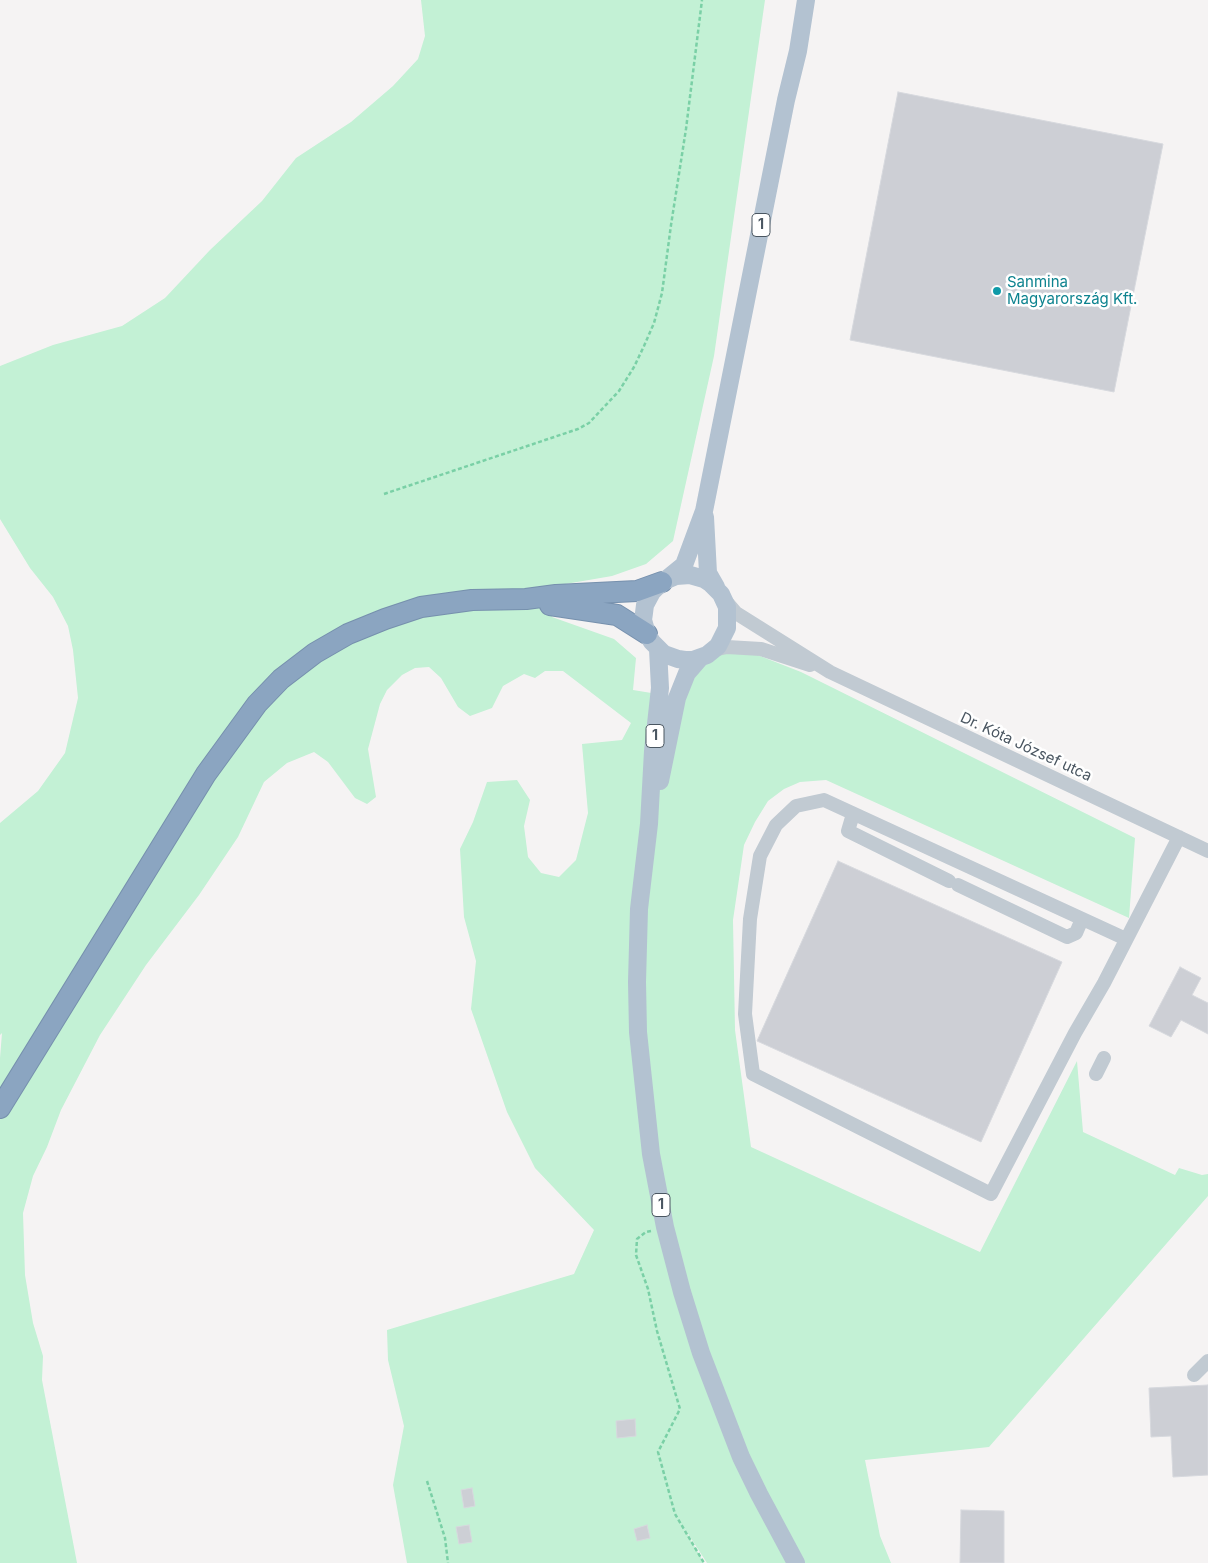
<!DOCTYPE html>
<meta charset="utf-8">
<style>
body{margin:0}
canvas{display:block;background:#f5f3f3}
</style>
<canvas width="1208" height="1563"></canvas>
<script>
const c = document.querySelector('canvas').getContext('2d');
c.lineJoin = 'round';
function fill(path, color) {
  c.fillStyle = color;
  c.fill(path, 'evenodd');
}
function poly(rows) {
  const path = new Path2D();
  for (const r of rows) {
    path.moveTo(r[0], r[1]);
    for (let i = 2; i < r.length; i += 2) path.lineTo(r[i], r[i + 1]);
  }
  return path;
}
function trace(path, color, width, dash) {
  c.strokeStyle = color;
  c.lineWidth = width;
  c.lineCap = dash ? 'butt' : 'round';
  c.setLineDash(dash || []);
  c.stroke(path);
}
function label(font, color, halo, rows, align = 'center') {
  c.font = font + ' Inter,sans-serif';
  c.lineWidth = 5;
  c.setLineDash([]);
  c.textBaseline = 'middle';
  c.strokeStyle = halo;
  c.fillStyle = color;
  for (const [text, x, y, turn = 0] of rows) {
    c.save();
    c.translate(x, y);
    c.rotate((+turn || 0) * Math.PI / 180);
    c.textAlign = isNaN(turn) ? turn : align;
    if (halo) c.strokeText(text, 0, 0);
    c.fillText(text, 0, 0);
    c.restore();
  }
}
fill(poly([
 [421,0,765,0,714,356,673,541,646,564,612,576,548,587,552,617,614,639,636,658,633,690,676,697,715,654,755,654,801,672,1135,838,1129,918,826,780,800,782,784,789,768,801,755,822,744,845,733,920,735,1030,751,1147,980,1252,1077,1061,1083,1132,1175,1175,1179,1168,1202,1175,1208,1174,1208,1196,989,1447,865,1460,880,1536,891,1563,707,1563,683,1526,704,1563,407,1563,393,1485,404,1426,388,1360,387,1330,574,1274,594,1230,535,1168,507,1112,471,1009,476,961,464,917,460,849,473,822,487,782,517,780,530,800,524,826,528,857,541,873,559,877,576,860,588,813,582,744,622,740,631,723,563,671,545,671,535,678,524,674,503,686,492,708,470,716,458,707,441,678,429,667,415,668,402,675,387,690,380,704,368,749,376,797,367,804,355,798,328,762,314,752,287,763,264,782,238,837,199,895,146,965,100,1035,61,1110,47,1147,33,1176,23,1213,25,1275,33,1323,43,1356,42,1380,77,1563,0,1563,0,1058,2,1033,0,1035,0,823,38,791,65,753,78,698,73,650,68,626,53,597,30,568,0,519,0,366,53,345,122,326,165,298,210,250,262,201,296,158,351,122,393,86,418,59,425,36]
]), '#c3f1d5');
const building = poly([
 [898,92,1163,144,1114,392,850,340,898,92],
 [838,861,1062,962,981,1142,757,1041,838,861],
 [1180,967,1201,978,1192,995,1208,1003,1208,1034,1181,1020,1171,1037,1149,1026,1180,967],
 [1208,1385,1208,1475,1173,1477,1171,1436,1151,1437,1149,1388,1208,1385],
 [635,1419,636,1436,617,1438,616,1421,635,1419],
 [472,1488,475,1506,464,1508,461,1490,472,1488],
 [961,1510,1004,1511,1004,1563,960,1563,961,1510],
 [469,1525,472,1542,459,1544,456,1527,469,1525],
 [647,1525,650,1538,637,1541,634,1529,647,1525]
]);
fill(building, '#cdcfd5');
trace(building, '#d7d9de', 1);
const highway = poly([
 [550,605,617,615,647,634],
 [0,1108,206,774,257,704,281,679,315,653,348,634,385,619,421,607,472,600,526,599,556,595,637,591,662,582]
]);
trace(highway, '#7690ad', 22);
trace(poly([
 [384,494,578,429,589,423,619,391,634,367,644,346,654,323,662,293,671,225,686,129,702,0],
 [651,1231,646,1232,637,1239,636,1255,648,1289,657,1331,680,1409,658,1452,675,1514,704,1563],
 [427,1481,445,1538,448,1563]
]), '#7ad0a6', 2.5, [4, 2.5]);
trace(poly([
 [725,600,736,613,830,672,1208,851],
 [713,650,727,647,761,649,810,665],
 [853,814,848,831,949,881],
 [958,885,1067,937,1076,933,1082,919],
 [1126,939,824,800,796,806,776,825,760,856,750,919,745,1014,753,1074,991,1194,1075,1033,1104,983,1179,837],
 [1096,1074,1104,1058],
 [1194,1375,1208,1361]
]), '#c1cad2', 14);
trace(poly([
 [705,517,708,573,716,587],
 [662,582,676,576,690,575,704,579,710,583,721,594,727,607,727,628,718,646,707,655,693,660,685,660,678,659,664,654,652,642,647,634,643,620,644,613,645,605,652,592,657,587,684,565,704,511,786,100,798,51,806,0],
 [658,649,660,688,653,751,649,824,639,909,637,982,638,1032,651,1154,665,1227,682,1292,701,1353,741,1457,759,1494,796,1563],
 [660,781,677,698,687,673,700,658]
]), '#b3c2d1', 18);
trace(highway, '#8ba5c1', 20);
for (const [x, y, r, color] of [
 [997,291,5,"#0f9aa8"]
]) {
  const dot = new Path2D();
  dot.arc(x, y, r, 0, 2 * Math.PI);
  c.fillStyle = color;
  c.fill(dot);
  trace(dot, '#fff', 2);
}
for (const [x, y, w] of [
 [761,225,18],
 [655,736,18],
 [661,1205,18]
]) {
  const box = new Path2D();
  box.roundRect(x - w / 2, y - 11.5, w, 23, 4);
  c.fillStyle = '#fff';
  c.fill(box);
  trace(box, '#4a5661', 1);
}
label('bold 14px', '#4a5661', null, [
 ["1",761,225],
 ["1",655,736],
 ["1",661,1205]
]);
label('15px', '#0d838f', '#fff', [
 ["Sanmina",1007,282],
 ["Magyarország Kft.",1007,299]
], 'left');
label('15px', '#4a5661', '#fff', [
 ["Dr. Kóta József utca",1026,747,25]
]);
</script>
